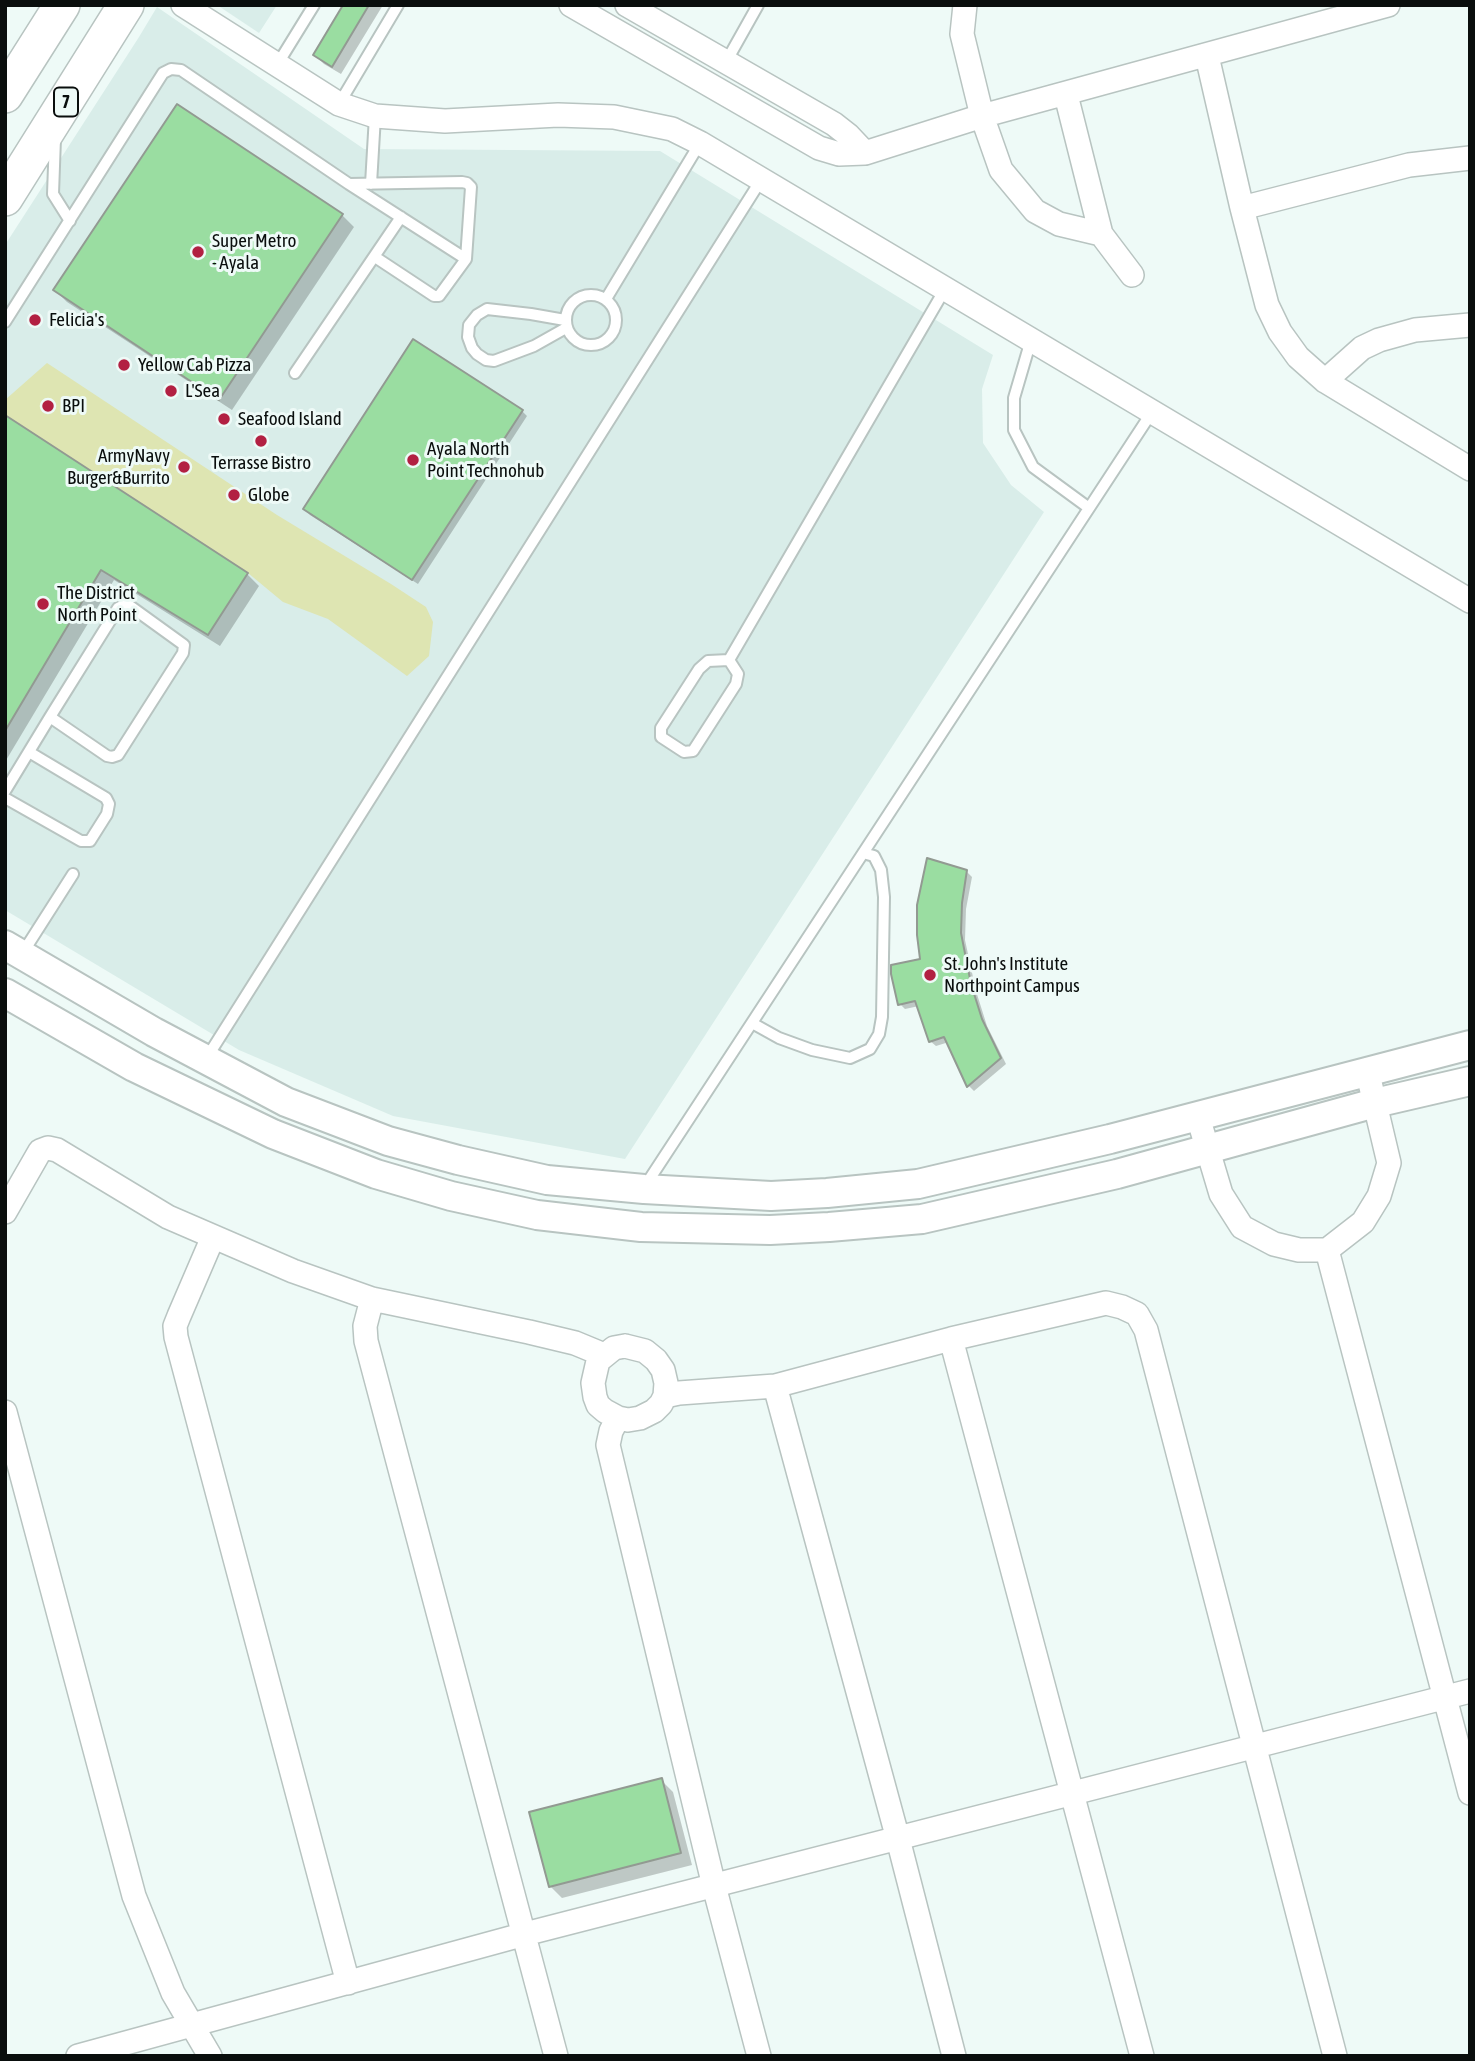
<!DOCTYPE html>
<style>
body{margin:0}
#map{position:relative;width:1475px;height:2061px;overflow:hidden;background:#eefaf7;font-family:"Asap Condensed",sans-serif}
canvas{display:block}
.frame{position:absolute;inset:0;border:7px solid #0a0e0d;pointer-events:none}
</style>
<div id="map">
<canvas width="1475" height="2061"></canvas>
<div class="frame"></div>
</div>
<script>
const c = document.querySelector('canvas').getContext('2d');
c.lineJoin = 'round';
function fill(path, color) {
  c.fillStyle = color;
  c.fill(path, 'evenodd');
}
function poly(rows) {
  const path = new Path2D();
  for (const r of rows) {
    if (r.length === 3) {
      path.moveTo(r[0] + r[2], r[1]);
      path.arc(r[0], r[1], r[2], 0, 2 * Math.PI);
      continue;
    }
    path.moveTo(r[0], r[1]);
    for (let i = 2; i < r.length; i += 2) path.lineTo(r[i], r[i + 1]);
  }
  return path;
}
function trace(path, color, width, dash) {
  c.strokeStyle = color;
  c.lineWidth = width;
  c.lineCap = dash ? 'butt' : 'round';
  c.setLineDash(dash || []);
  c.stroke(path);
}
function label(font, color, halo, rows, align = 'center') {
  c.font = font + ' "Asap Condensed",sans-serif';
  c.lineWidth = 6;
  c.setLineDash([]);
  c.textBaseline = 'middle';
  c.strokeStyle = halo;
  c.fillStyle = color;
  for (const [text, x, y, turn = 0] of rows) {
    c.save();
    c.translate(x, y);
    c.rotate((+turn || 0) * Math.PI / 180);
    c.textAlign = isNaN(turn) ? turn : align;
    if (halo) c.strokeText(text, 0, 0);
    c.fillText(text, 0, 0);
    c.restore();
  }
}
fill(poly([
 [217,5,277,5,259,33],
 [157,7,364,149,660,151,993,355,982,389,983,443,1011,485,1044,512,625,1159,393,1116,239,1050,5,910,5,245,139,37]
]), '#d9ede9');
fill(poly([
 [47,363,277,515,391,584,426,607,433,622,429,656,407,676,328,619,283,602,248,573,5,415,5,400]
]), '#dee5b2');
fill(poly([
 [345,5,383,5,341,74,324,64,315,55],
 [177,106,342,215,354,227,232,410,67,302,55,290],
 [522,411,527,416,418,584,310,515,305,509],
 [5,416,247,574,259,586,220,646,114,580,5,762],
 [966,871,972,877,966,909,965,940,976,991,987,1026,1006,1064,974,1091,969,1086,949,1042,936,1046,930,1041,919,1006,905,1009,900,1004],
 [661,1780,673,1792,692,1865,562,1898,550,1886]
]), '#0003');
const building = poly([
 [343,5,369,5,332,67,313,55,343,5],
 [177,104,343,214,219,400,53,290,177,104],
 [413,339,523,410,412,580,303,509,413,339],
 [5,415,248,573,208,635,101,570,5,731,5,415],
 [927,858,967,870,962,903,961,933,971,984,982,1019,1001,1058,967,1087,944,1037,929,1042,915,1001,898,1005,891,974,891,965,920,959,917,935,917,905,927,858],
 [662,1778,681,1853,549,1887,529,1812,662,1778]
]);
fill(building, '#9adda1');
trace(building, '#929a92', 2);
const service = poly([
 [726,62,758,5],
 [277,65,314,5],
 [339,104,398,5],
 [55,138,53,194,70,221],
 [349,184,462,182,467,183,471,187,466,259,439,296,434,296,375,257],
 [371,184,375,116],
 [591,320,25],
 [606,299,700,143],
 [565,320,531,314,487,309,477,315,469,325,468,337,472,348,477,354,486,360,494,361,534,346,566,328],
 [5,322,163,73,171,69,181,70,349,184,466,259],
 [1031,340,1014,398,1014,430,1033,467,1089,508],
 [295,373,401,217],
 [729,660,945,289],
 [729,660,738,674,736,684,693,751,684,752,661,737,661,728,699,669,708,661,729,660],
 [5,791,50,717,118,608,124,605,130,606,184,645,183,653,118,755,112,757,107,756,50,717],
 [5,798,81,841,90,841,107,814,109,804,106,798,29,752],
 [22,954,73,874],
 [752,1023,779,1038,812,1050,850,1058,870,1049,879,1034,882,1017,884,897,881,870,874,856,863,853],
 [206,1059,761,180],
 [645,1186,1152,412]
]);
const minor = poly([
 [183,5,339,104,375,116,445,121,558,115,614,117,672,129,700,143,1470,601],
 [571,5,819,148,839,154,865,153,982,116,1388,5],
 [627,5,834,124,848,135,865,153],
 [965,5,962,34,982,116,1001,170,1035,211,1059,224,1101,234,1132,275],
 [1207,56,1242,208,1267,305,1280,332,1298,357,1325,381,1470,469],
 [1066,95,1101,234],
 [1242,208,1409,165,1470,158],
 [1325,381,1362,348,1379,340,1415,330,1470,325],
 [1198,1117,1221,1194,1242,1227,1274,1244,1299,1250,1327,1250,1363,1222,1379,1196,1389,1163,1367,1070],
 [5,1212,40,1151,48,1148,57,1150,168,1217,293,1271,372,1299,529,1332,575,1343,604,1355],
 [213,1237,179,1316,175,1326,176,1337,348,1983],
 [1327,1250,1470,1793],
 [372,1299,365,1326,366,1341,556,2056],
 [951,1339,1142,2056],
 [625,1346,645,1351,656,1360,663,1370,666,1383,665,1396,661,1404,654,1411,640,1418,628,1420,618,1418,605,1411,598,1405,595,1397,593,1383,598,1361,614,1348,625,1346],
 [775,1386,898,1839,954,2056],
 [665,1396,679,1393,775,1386,951,1339,1106,1303,1122,1307,1137,1314,1146,1330,1335,2056],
 [5,1412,134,1896,173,1993,210,2056],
 [618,1418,611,1431,608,1445,714,1886,759,2056],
 [78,2056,525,1934,1470,1691]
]);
const tertiary = poly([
 [5,945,154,1032,286,1102,388,1141,458,1160,547,1180,644,1189,771,1196,827,1193,918,1184,1110,1139,1470,1045],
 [5,993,134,1067,273,1134,376,1174,451,1196,537,1215,641,1227,770,1230,829,1227,922,1219,1117,1174,1375,1103,1470,1081]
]);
const primary = poly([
 [5,95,62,5],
 [5,198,126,5]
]);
trace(service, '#b8c4c1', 14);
trace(minor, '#b8c4c1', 26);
trace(tertiary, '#b8c4c1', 32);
trace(primary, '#b8c4c1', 38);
trace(service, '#fff', 10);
trace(minor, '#fff', 23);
trace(tertiary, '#fff', 28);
trace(primary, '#fff', 35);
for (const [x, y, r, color] of [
 [198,252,7,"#b22042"],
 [35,320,7,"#b22042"],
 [124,365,7,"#b22042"],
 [171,391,7,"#b22042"],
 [48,406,7,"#b22042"],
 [224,419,7,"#b22042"],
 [261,441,7,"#b22042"],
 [413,460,7,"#b22042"],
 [184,467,7,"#b22042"],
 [234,495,7,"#b22042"],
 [43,604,7,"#b22042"],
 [930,975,7,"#b22042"]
]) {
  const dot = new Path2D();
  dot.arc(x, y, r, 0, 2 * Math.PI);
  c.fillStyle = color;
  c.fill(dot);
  trace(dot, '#eefaf7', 2.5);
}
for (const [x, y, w] of [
 [66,102,24]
]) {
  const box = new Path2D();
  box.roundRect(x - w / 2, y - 14.5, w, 29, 5);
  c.fillStyle = '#eefaf7';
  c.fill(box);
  trace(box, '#0a0e0d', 2);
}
label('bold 18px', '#0a0e0d', null, [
 ["7",66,102]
]);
label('19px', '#0a0e0d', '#eefaf7', [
 ["Super Metro",212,241],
 ["- Ayala",212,263],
 ["Felicia's",49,320],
 ["Yellow Cab Pizza",138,365],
 ["L'Sea",185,391],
 ["BPI",62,406],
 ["Seafood Island",238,419],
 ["Ayala North",427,449],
 ["Point Technohub",427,471],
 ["ArmyNavy",170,456,"right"],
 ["Burger&Burrito",170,478,"right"],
 ["Terrasse Bistro",261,463,"center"],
 ["Globe",248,495],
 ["The District",57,593],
 ["North Point",57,615],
 ["St. John's Institute",944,964],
 ["Northpoint Campus",944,986]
], 'left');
</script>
